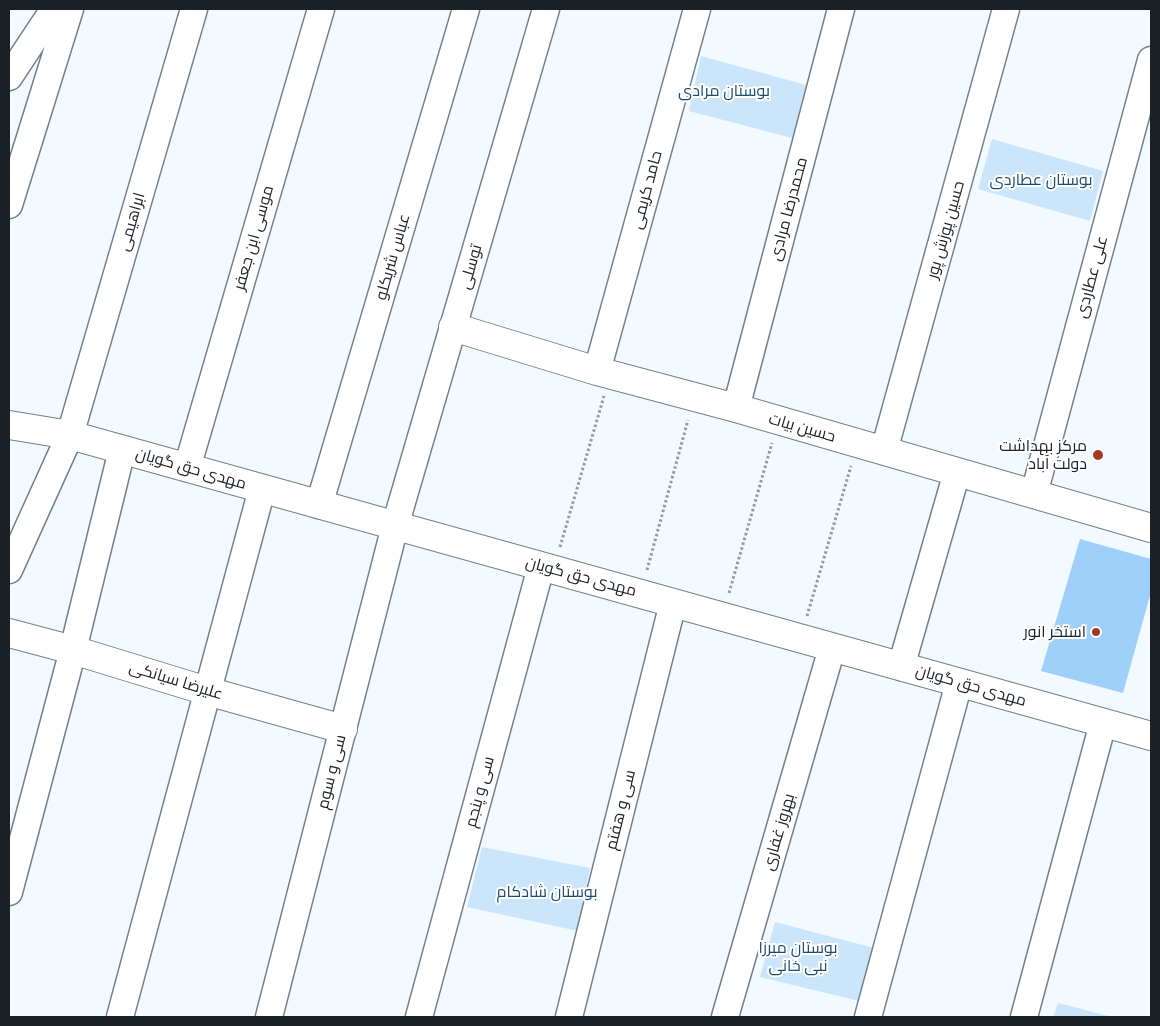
<!DOCTYPE html>
<meta charset="utf-8">
<style>
body{margin:0}
#map{position:relative;width:1160px;height:1026px;overflow:hidden;background:#f2f9ff;font-family:Karla,sans-serif}
canvas{display:block}
.frame{position:absolute;inset:0;border:10px solid #1a2025;pointer-events:none}
</style>
<div id="map">
<canvas width="1160" height="1026"></canvas>
<div class="frame"></div>
</div>
<script>
const c = document.querySelector('canvas').getContext('2d');
c.lineJoin = 'round';
function fill(path, color) {
  c.fillStyle = color;
  c.fill(path, 'evenodd');
}
function poly(rows) {
  const path = new Path2D();
  for (const r of rows) {
    path.moveTo(r[0], r[1]);
    for (let i = 2; i < r.length; i += 2) path.lineTo(r[i], r[i + 1]);
  }
  return path;
}
function trace(path, color, width, dash) {
  c.strokeStyle = color;
  c.lineWidth = width;
  c.lineCap = dash ? 'butt' : 'round';
  c.setLineDash(dash || []);
  c.stroke(path);
}
function label(font, color, halo, rows, align = 'center') {
  c.font = font + ' Karla,Cairo,sans-serif';
  c.lineWidth = 4;
  c.setLineDash([]);
  c.textBaseline = 'middle';
  c.strokeStyle = halo;
  c.fillStyle = color;
  for (const [text, x, y, turn = 0] of rows) {
    c.save();
    c.translate(x, y);
    c.rotate((+turn || 0) * Math.PI / 180);
    c.textAlign = isNaN(turn) ? turn : align;
    if (halo) c.strokeText(text, 0, 0);
    c.fillText(text, 0, 0);
    c.restore();
  }
}
fill(poly([
 [701,56,806,85,792,138,689,111],
 [992,139,1103,171,1090,221,978,189],
 [482,847,590,868,578,931,467,907],
 [775,922,874,948,859,1001,760,977],
 [1058,1003,1113,1017,1053,1017]
]), '#cbe5fb');
fill(poly([
 [1080,539,1151,559,1151,592,1123,693,1041,671]
]), '#9ed0fa');
const minor = poly([
 [9,77,54,9],
 [9,205,70,9],
 [597,371,697,9],
 [736,408,841,9],
 [884,451,1006,9],
 [187,468,321,9],
 [1034,494,1151,60],
 [319,505,466,9],
 [9,570,70,435,194,9],
 [901,667,957,472],
 [9,892,73,650,122,450],
 [120,1017,262,489],
 [269,1017,395,526,546,9],
 [419,1017,541,567],
 [569,1017,673,603],
 [725,1017,832,648],
 [868,1017,959,683],
 [1024,1017,1103,723]
]);
const tertiary = poly([
 [453,327,597,371,736,408,1151,528],
 [9,425,70,435,1151,736],
 [9,633,73,650,207,691,343,729]
]);
trace(minor, '#71808e', 29);
trace(tertiary, '#71808e', 30);
trace(poly([
 [560,547,604,396],
 [647,570,688,420],
 [729,593,772,443],
 [807,616,851,466]
]), '#93999f', 3, [2.5, 2.5]);
trace(minor, '#fff', 26);
trace(tertiary, '#fff', 28);
for (const [x, y, r, color] of [
 [1098,455,6,"#a33a21"],
 [1096,632,5,"#a33a21"]
]) {
  const dot = new Path2D();
  dot.arc(x, y, r, 0, 2 * Math.PI);
  c.fillStyle = color;
  c.fill(dot);
  trace(dot, '#fff', 2);
}
label('16px', '#1c4b6d', '#fff', [
 ["بوستان مرادی",724,91],
 ["بوستان عطاردی",1041,180],
 ["بوستان شادکام",547,892],
 ["بوستان میرزا",798,948],
 ["نبی خانی",798,966]
]);
label('16px', '#1a2025', '#fff', [
 ["حامد کریمی",647,190,-75],
 ["محمدرضا مرادی",789,209,-75],
 ["ابراهیمی",132,222,-74],
 ["حسین پوزش پور",946,230,-74],
 ["موسی ابن جعفر",254,238,-74],
 ["عباس شریکلو",393,257,-74],
 ["توسلی",471,267,-74],
 ["علی عطاردی",1092,277,-75],
 ["حسین بیات",802,428,16],
 ["مهدی حق گویان",191,469,16],
 ["مهدی حق گویان",581,577,15],
 ["علیرضا سیانکی",176,681,17],
 ["مهدی حق گویان",971,686,16],
 ["سی و سوم",332,772,-76],
 ["سی و پنجم",480,792,-75],
 ["سی و هفتم",621,810,-76],
 ["بهروز غفاری",779,832,-74]
]);
label('16px', '#1a2025', '#fff', [
 ["مرکز بهداشت",1087,446],
 ["دولت آباد",1087,464],
 ["استخر انور",1086,632]
], 'right');
</script>
